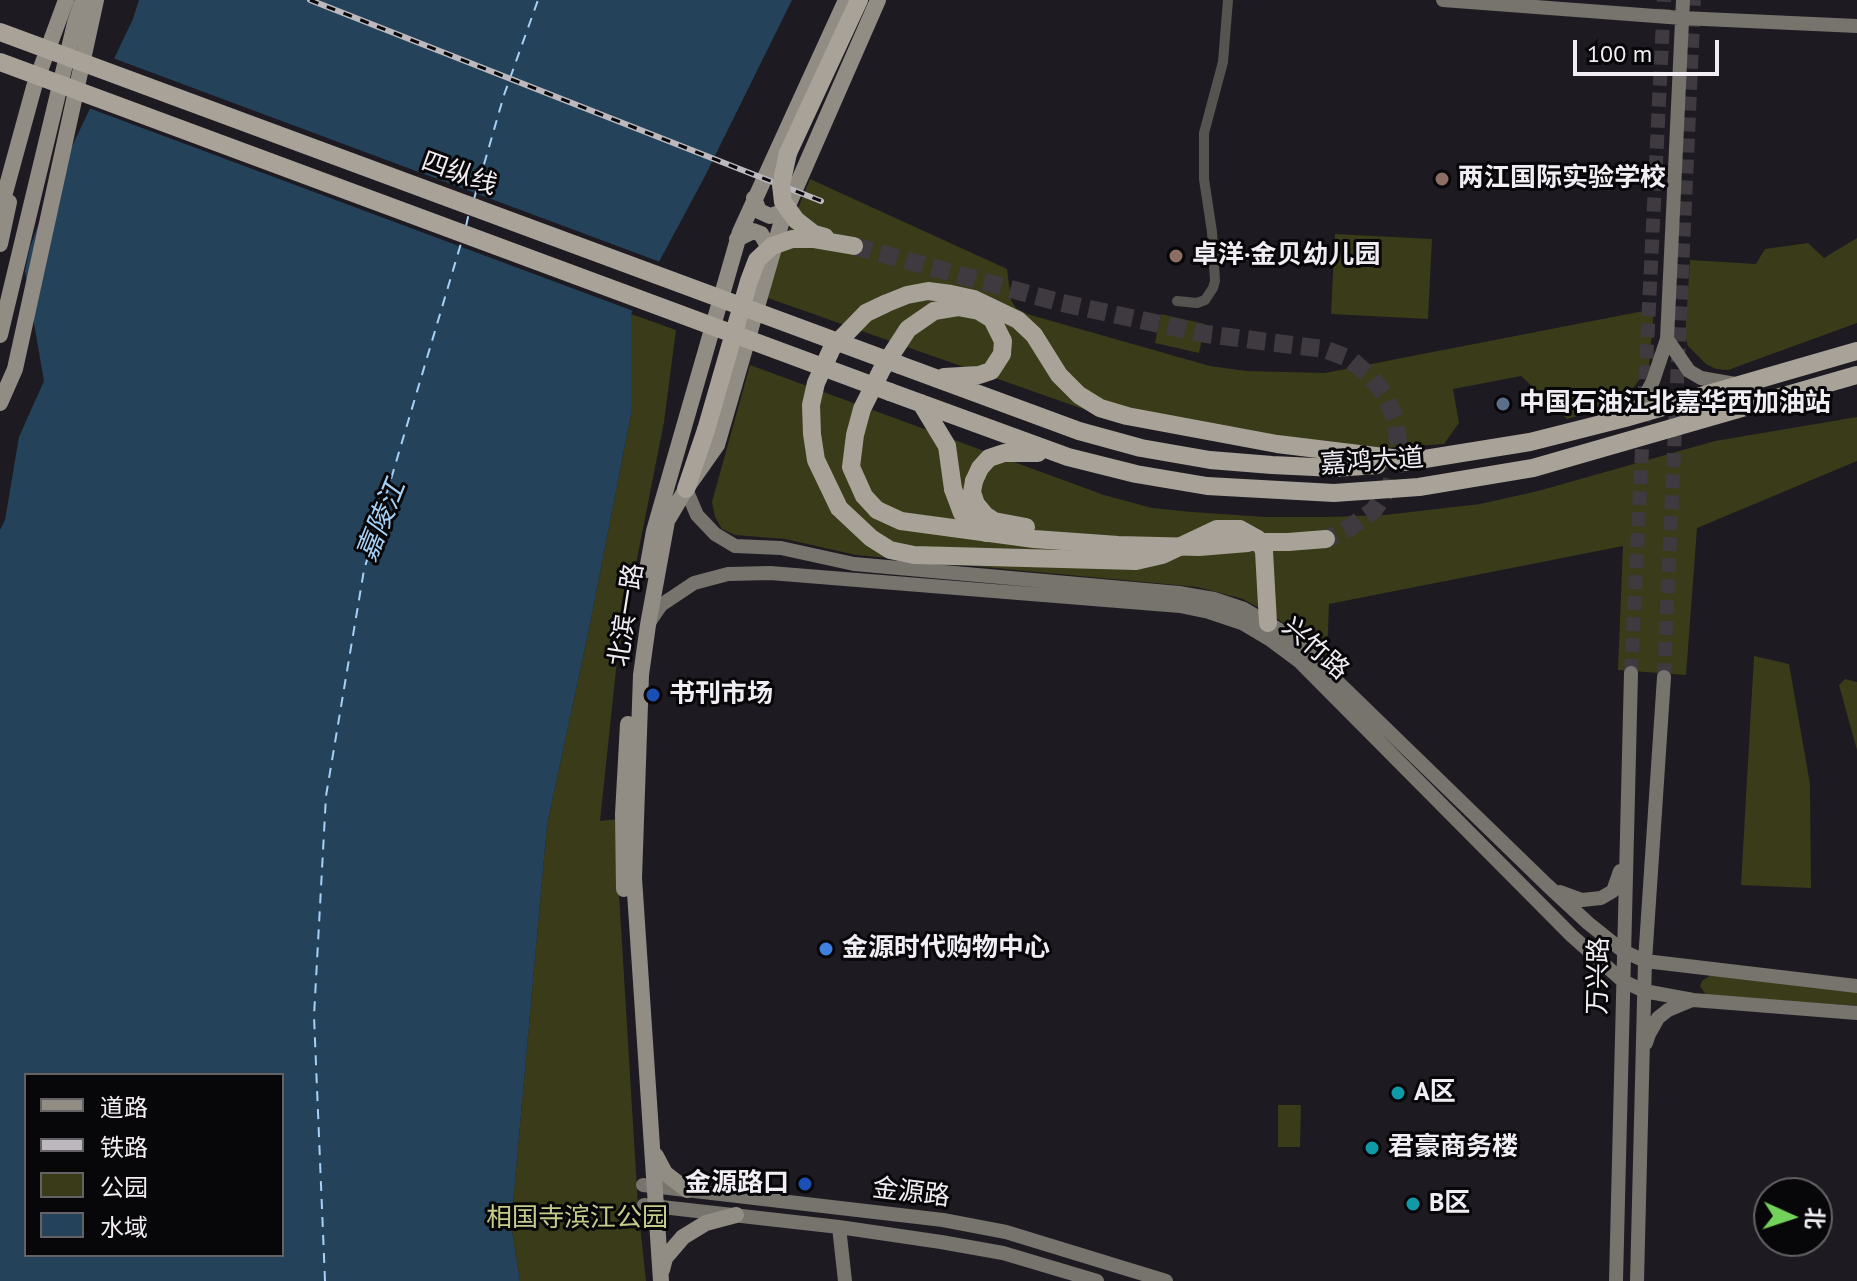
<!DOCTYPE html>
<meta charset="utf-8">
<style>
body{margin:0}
#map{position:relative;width:1857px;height:1281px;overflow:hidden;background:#1e1a21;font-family:"PT Sans","Noto Sans SC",sans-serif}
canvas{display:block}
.legend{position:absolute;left:24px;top:1073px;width:260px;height:184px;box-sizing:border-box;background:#070608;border:2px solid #656266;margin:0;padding:10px 14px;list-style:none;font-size:24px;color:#f1edf3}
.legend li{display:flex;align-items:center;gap:16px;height:40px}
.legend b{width:40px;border:2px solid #656266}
.north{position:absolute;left:1753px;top:1177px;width:80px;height:80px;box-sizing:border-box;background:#070608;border:2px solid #656266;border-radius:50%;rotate:93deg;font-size:22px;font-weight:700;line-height:32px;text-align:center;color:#f1edf3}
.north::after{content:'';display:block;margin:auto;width:28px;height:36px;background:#73d25c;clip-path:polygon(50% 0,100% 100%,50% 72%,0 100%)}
.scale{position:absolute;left:1573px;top:40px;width:146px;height:36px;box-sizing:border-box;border:4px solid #f1edf3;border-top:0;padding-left:10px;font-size:24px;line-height:28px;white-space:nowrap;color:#f1edf3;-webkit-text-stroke:6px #070608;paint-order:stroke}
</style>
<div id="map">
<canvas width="1857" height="1281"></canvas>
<ul class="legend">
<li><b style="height:10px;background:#918c84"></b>道路</li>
<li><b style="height:10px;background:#bcb8be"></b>铁路</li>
<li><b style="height:22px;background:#3a3b19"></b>公园</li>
<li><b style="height:22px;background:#24435b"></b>水域</li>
</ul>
<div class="north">北</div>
<div class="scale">100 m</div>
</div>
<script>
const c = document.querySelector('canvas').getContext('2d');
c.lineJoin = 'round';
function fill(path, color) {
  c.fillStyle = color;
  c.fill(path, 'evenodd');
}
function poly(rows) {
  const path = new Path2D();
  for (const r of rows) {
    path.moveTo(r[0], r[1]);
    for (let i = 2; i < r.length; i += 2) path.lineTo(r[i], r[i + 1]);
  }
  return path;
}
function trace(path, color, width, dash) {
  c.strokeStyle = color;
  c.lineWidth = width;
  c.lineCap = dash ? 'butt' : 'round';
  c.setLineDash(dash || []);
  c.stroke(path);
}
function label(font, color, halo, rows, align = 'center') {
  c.font = font + ' "PT Sans","Noto Sans SC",sans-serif';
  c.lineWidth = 6;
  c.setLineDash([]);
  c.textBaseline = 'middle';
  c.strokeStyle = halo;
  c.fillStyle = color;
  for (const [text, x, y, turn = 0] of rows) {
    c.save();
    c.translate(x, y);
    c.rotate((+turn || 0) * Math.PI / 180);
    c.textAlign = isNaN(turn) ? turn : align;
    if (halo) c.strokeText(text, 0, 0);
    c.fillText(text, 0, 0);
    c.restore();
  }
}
fill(poly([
 [810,179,1007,269,1011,300,1016,308,1027,314,1210,366,1246,371,1325,373,1654,309,1649,367,1624,400,1614,406,1567,419,1521,376,1453,389,1459,423,1444,444,1384,448,1103,416,765,297,779,254],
 [1335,234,1432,239,1428,319,1331,314],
 [1857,238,1857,323,1728,370,1716,369,1706,364,1688,346,1685,336,1690,260,1756,264,1765,249,1808,243,1824,258],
 [631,314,676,330,664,422,617,660,600,821,618,819,618,878,638,1206,646,1281,520,1281,511,1225,547,825,589,629,631,414],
 [1161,314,1205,324,1199,353,1155,343],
 [750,365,1104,495,1152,508,1192,512,1266,517,1324,517,1385,515,1480,504,1538,491,1715,441,1857,417,1857,461,1697,528,1686,675,1618,670,1623,546,1329,604,1327,656,1275,617,1243,599,1197,587,856,555,785,539,735,535,722,529,715,517,712,502],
 [1754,656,1789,664,1810,784,1811,888,1741,885],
 [1845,679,1857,682,1857,750,1839,685],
 [1711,975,1857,991,1857,1006,1706,995,1700,986,1702,981],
 [1278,1105,1301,1105,1300,1147,1278,1147]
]), '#3a3b19');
fill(poly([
 [139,0,792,0,704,178,631,314,631,414,589,629,547,825,511,1225,520,1281,0,1281,0,530,5,520,19,437,44,381,25,271,30,247,52,188,133,19],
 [26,1075,282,1075,282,1255,26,1255]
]), '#24435b');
fill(poly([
 [110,57,663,263,636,312,86,107]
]), '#1e1a21');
trace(poly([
 [474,199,504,95,538,0],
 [466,226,469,213],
 [325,1281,314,1016,326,796,364,570,462,240]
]), '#a6d1f6', 2, [10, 8]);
trace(poly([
 [1631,673,1664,0],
 [1664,677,1694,0]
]), '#3e3a40', 14, [14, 7]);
trace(poly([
 [854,246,1062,303,1206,334,1324,349,1350,359,1371,377,1385,395,1396,421,1399,453,1391,484,1374,510,1349,528,1326,539]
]), '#3e3a40', 18, [18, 9]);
trace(poly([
 [1177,301,1197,303,1205,300,1213,288,1215,281,1212,232,1204,179,1204,133,1223,62,1228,0]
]), '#565450', 10);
trace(poly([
 [1443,0,1682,18,1857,26],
 [1667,339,1689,371,1701,378,1735,384],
 [1628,416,1640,405,1653,381,1667,339,1683,0],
 [686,489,697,515,715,534,735,546,781,548,854,564,1179,593,1214,599,1244,609,1283,632,1308,653,1547,885,1588,923,1623,951,1645,961,1857,986],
 [650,621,661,605,694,583,728,574,770,573,1180,606,1209,612,1242,623,1269,639,1300,662,1572,936,1623,981,1644,991,1693,1000,1857,1013],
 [1560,892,1582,900,1601,898,1613,891,1620,871],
 [1646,1043,1649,1034,1658,1018,1668,1010,1692,1000],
 [643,1185,943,1220,1006,1232,1166,1281],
 [644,1205,839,1227,941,1242,1003,1253,1097,1281],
 [839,1227,845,1281],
 [1616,1281,1631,673],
 [1637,1281,1645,961,1664,677]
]), '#77736d', 14);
trace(poly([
 [754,198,759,211,770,216,785,211],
 [0,211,34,87,66,0],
 [737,239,753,231,761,234,772,253],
 [0,244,9,202],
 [0,335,75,23,83,0],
 [0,403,15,369,96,0],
 [647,570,654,531,740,232,846,0],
 [624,889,623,814,628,724],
 [656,1156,665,1173,687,1190],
 [662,1270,665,1258,683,1237,706,1223,736,1215],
 [661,1281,634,878,641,675,648,625,667,521,686,489,717,445,783,217,878,0]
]), '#918c84', 16);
trace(poly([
 [788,153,859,0],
 [900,365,1079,431,1141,448,1210,460,1272,465,1335,468,1377,465],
 [890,392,1068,457,1136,474,1207,486,1334,493,1419,487,1533,468,1857,375],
 [921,403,947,446,953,489],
 [1406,462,1530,442,1625,418,1857,351],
 [974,481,980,468,989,458,1004,453,1038,453],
 [686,489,706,430],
 [877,510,864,496,851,467,855,435,862,409,882,369,908,329,934,311,958,307,979,311,992,319,1003,341,1002,354,991,371,979,375,944,377],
 [1288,542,1326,539],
 [1268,623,1264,551,1258,539,1240,529,1217,529,1162,555,1136,561,914,555,890,550,871,538,839,508,816,460,812,434,811,405,816,383,832,348,866,313,887,303,907,295,928,291,951,294,974,299,1018,320,1034,335,1059,375,1079,395,1100,408,1127,416,1277,444,1417,461]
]), '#a8a298', 18);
const rail = poly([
 [310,0,821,201]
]);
trace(rail, '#bcb8be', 6);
trace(rail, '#070608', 3, [9]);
trace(poly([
 [0,32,900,365],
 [0,62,890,392],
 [788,153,781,185,783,202,796,220,814,234,825,237],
 [706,430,749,281,757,260,772,246,792,239,813,239,854,246],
 [974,481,972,492,976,504,985,515,994,521,1026,527],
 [953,489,962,513,978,529,986,533],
 [877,510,901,521,1034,539,1118,545,1199,547,1248,543],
 [1239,542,1288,542]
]), '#a8a298', 18);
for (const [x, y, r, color] of [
 [1442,179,8,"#8d6e63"],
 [1176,256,8,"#8d6e63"],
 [1503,404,8,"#5c6f8a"],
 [653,695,8,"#1a4fb4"],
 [826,949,8,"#3f7fe0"],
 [1398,1093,8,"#0f9aa8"],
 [1372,1148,8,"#0f9aa8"],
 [805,1184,8,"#1a4fb4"],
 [1413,1204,8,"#0f9aa8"]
]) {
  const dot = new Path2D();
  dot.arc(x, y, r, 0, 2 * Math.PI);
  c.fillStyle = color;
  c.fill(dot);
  trace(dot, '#070608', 3);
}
label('26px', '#f1edf3', '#070608', [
 ["四纵线",459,174,20],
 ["嘉鸿大道",1372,462,-4],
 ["北滨一路",627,615,-81],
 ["兴竹路",1315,649,41],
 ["万兴路",1599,976,-89],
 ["金源路",911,1193,7]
]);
label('bold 26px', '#f1edf3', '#070608', [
 ["两江国际实验学校",1458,179],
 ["卓洋·金贝幼儿园",1192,256],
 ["中国石油江北嘉华西加油站",1519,404],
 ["书刊市场",669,695],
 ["金源时代购物中心",842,949],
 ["A区",1414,1093],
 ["君豪商务楼",1388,1148],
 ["金源路口",789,1184,"right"],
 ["B区",1429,1204]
], 'left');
label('26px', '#c6cb8a', '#070608', [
 ["相国寺滨江公园",577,1219]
]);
label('italic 28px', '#a6d1f6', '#070608', [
 ["嘉陵江",382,521,-68]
]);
</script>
